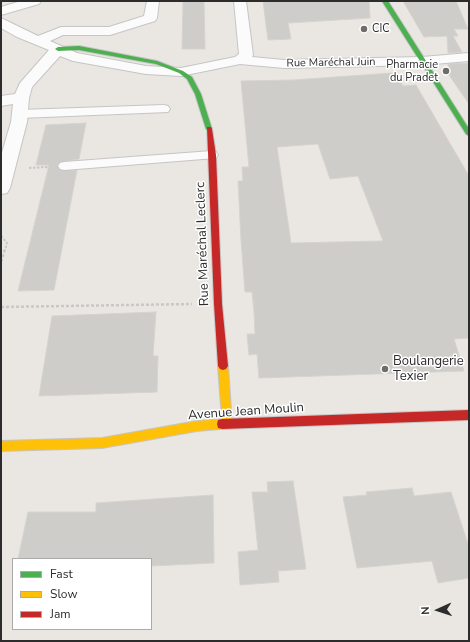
<!DOCTYPE html>
<meta charset="utf-8">
<style>
body{margin:0}
#map{position:relative;width:470px;height:642px;overflow:hidden;background:#eae7e2;font-family:"Nunito Sans",sans-serif}
canvas{display:block}
.frame{position:absolute;inset:0;border:2px solid #2c2c2c;pointer-events:none}
.legend{position:absolute;left:12px;top:558px;width:140px;height:72px;box-sizing:border-box;background:#fff;border:1px solid #ababab;margin:0;padding:5px 7px;list-style:none;font-size:12px;color:#2c2c2c}
.legend li{display:flex;align-items:center;gap:8px;height:20px}
.legend b{width:20px;border:1px solid #ababab}
.north{position:absolute;left:418px;top:590px;width:40px;height:40px;-webkit-text-stroke:3px #fff;paint-order:stroke;rotate:267deg;font-size:11px;font-weight:700;line-height:16px;text-align:center;color:#2c2c2c}
.north::after{content:'';display:block;margin:auto;width:14px;height:18px;background:#2c2c2c;clip-path:polygon(50% 0,100% 100%,50% 72%,0 100%)}
</style>
<div id="map">
<canvas width="470" height="642"></canvas>
<div class="frame"></div>
<ul class="legend">
<li><b style="height:5px;background:#4caf50"></b>Fast</li>
<li><b style="height:5px;background:#ffc107"></b>Slow</li>
<li><b style="height:5px;background:#c62828"></b>Jam</li>
</ul>
<div class="north">N</div>
</div>
<script>
const c = document.querySelector('canvas').getContext('2d');
c.lineJoin = 'round';
function fill(path, color) {
  c.fillStyle = color;
  c.fill(path, 'evenodd');
}
function poly(rows) {
  const path = new Path2D();
  for (const r of rows) {
    path.moveTo(r[0], r[1]);
    for (let i = 2; i < r.length; i += 2) path.lineTo(r[i], r[i + 1]);
  }
  return path;
}
function trace(path, color, width, dash) {
  c.strokeStyle = color;
  c.lineWidth = width;
  c.lineCap = dash ? 'butt' : 'round';
  c.setLineDash(dash || []);
  c.stroke(path);
}
function label(font, color, halo, rows, align = 'center') {
  c.font = font + ' "Nunito Sans",sans-serif';
  c.lineWidth = 3;
  c.setLineDash([]);
  c.textBaseline = 'middle';
  c.strokeStyle = halo;
  c.fillStyle = color;
  for (const [text, x, y, turn = 0] of rows) {
    c.save();
    c.translate(x, y);
    c.rotate((+turn || 0) * Math.PI / 180);
    c.textAlign = isNaN(turn) ? turn : align;
    if (halo) c.strokeText(text, 0, 0);
    c.fillText(text, 0, 0);
    c.restore();
  }
}
const building = poly([
 [183,1,204,1,205,49,182,49,183,1],
 [263,1,369,1,370,18,288,23,291,39,268,40,263,1],
 [403,1,456,1,468,29,454,29,458,36,453,36,462,52,448,53,447,36,424,37,403,1],
 [469,63,469,104,449,75,448,64,469,63],
 [392,73,393,74,396,74,403,86,416,85,469,176,469,338,454,339,464,371,259,378,257,354,249,355,247,334,255,334,254,312,252,292,245,292,241,240,238,181,243,181,242,167,249,167,241,81,293,80,392,73],
 [318,144,330,179,358,176,383,241,291,243,277,147,318,144],
 [86,123,79,159,60,162,57,165,60,170,77,170,54,290,18,291,49,165,36,165,46,125,86,123],
 [156,312,153,356,158,356,157,392,39,396,52,316,156,312],
 [293,481,306,569,278,571,279,582,240,585,238,552,258,550,252,492,268,492,267,482,293,481],
 [412,488,414,496,451,492,469,547,469,578,438,583,432,561,357,568,343,497,367,495,366,492,412,488],
 [213,495,214,563,151,566,151,559,18,559,28,512,96,512,96,503,213,495]
]);
fill(building, '#cfcdc9');
trace(building, '#d5d3ce', 1);
const lane = poly([
 [164,105,168,106,170,109,168,112,20,118,16,117,14,114,16,111,20,110,164,105],
 [212,151,216,152,218,155,216,158,64,170,60,169,58,166,60,163,64,162,212,151]
]);
const street = poly([
 [21,1,41,1,39,4,1,15,1,7,21,1],
 [147,1,159,1,157,18,155,21,110,35,63,35,50,41,77,53,146,66,181,68,235,57,239,54,234,1,246,1,253,55,252,57,284,60,422,57,469,53,469,61,422,65,284,68,240,64,181,76,146,74,73,61,60,56,32,87,29,98,27,122,10,188,7,193,1,194,1,156,11,122,13,104,1,106,1,96,15,94,20,83,49,50,17,37,1,28,1,18,38,36,61,27,109,27,144,16,147,1]
]);
const fast = poly([
 [382,1,388,1,469,129,469,136,466,134,382,1],
 [79,46,157,61,183,71,192,77,201,94,212,129,209,131,206,129,195,94,187,79,179,73,156,64,79,50,58,51,55,49,58,47,79,46]
]);
const slow = poly([
 [223,362,226,363,228,366,232,424,231,428,197,431,102,448,1,451,1,441,102,438,197,421,222,419,218,366,220,363,223,362]
]);
const jam = poly([
 [207,127,211,127,212,129,216,155,222,304,228,366,226,369,223,370,220,369,218,366,214,304,207,127],
 [469,410,469,420,222,429,218,428,217,424,218,420,222,419,469,410]
]);
trace(lane, '#c6c5c5', 2);
trace(street, '#c6c5c5', 2);
trace(fast, '#c6c5c5', 2);
trace(slow, '#c6c5c5', 2);
trace(jam, '#c6c5c5', 2);
trace(poly([
 [29,168,48,167],
 [1,236,7,243,5,250]
]), '#c8c8c7', 2, [2.5, 1.5]);
trace(poly([
 [1,262,5,249],
 [1,307,192,304]
]), '#c8c8c7', 2.5, [3, 2]);
fill(lane, '#fcfbfb');
fill(street, '#fcfbfb');
fill(fast, '#4caf50');
fill(slow, '#ffc107');
fill(jam, '#c62828');
for (const [x, y, r, color] of [
 [364,29,4,"#6e6d6c"],
 [446,71,4,"#6e6d6c"],
 [385,369,4,"#6e6d6c"]
]) {
  const dot = new Path2D();
  dot.arc(x, y, r, 0, 2 * Math.PI);
  c.fillStyle = color;
  c.fill(dot);
  trace(dot, '#fff', 1.5);
}
label('11px', '#2c2c2c', '#fff', [
 ["CIC",372,29],
 ["Pharmacie",438,65,"right"],
 ["du Pradet",438,78,"right"]
], 'left');
label('11px', '#2c2c2c', '#fff', [
 ["Rue Maréchal Juin",331,63,-1]
]);
label('13px', '#2c2c2c', '#fff', [
 ["Rue Maréchal Leclerc",203,244,-92],
 ["Avenue Jean Moulin",246,412,-4]
]);
label('13px', '#2c2c2c', '#fff', [
 ["Boulangerie",393,362],
 ["Texier",393,377]
], 'left');
</script>
